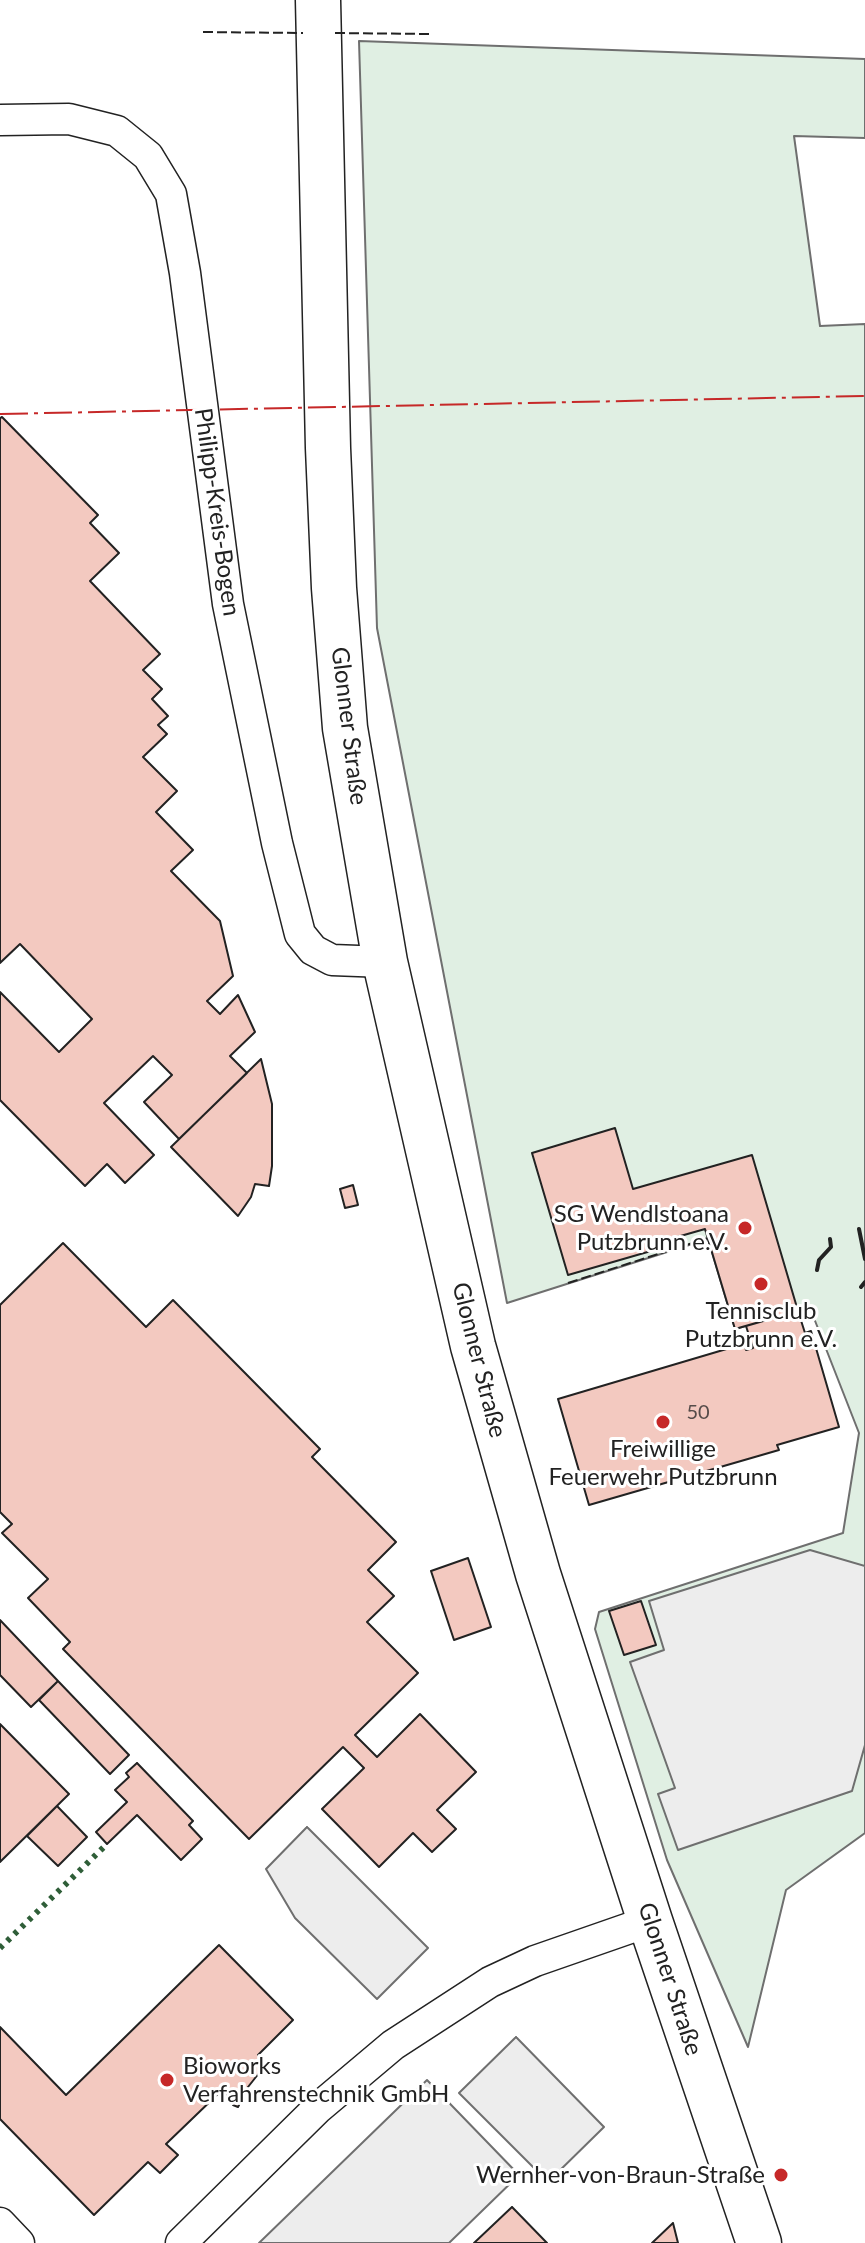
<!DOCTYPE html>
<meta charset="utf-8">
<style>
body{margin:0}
canvas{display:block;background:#fff}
</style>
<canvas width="865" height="2243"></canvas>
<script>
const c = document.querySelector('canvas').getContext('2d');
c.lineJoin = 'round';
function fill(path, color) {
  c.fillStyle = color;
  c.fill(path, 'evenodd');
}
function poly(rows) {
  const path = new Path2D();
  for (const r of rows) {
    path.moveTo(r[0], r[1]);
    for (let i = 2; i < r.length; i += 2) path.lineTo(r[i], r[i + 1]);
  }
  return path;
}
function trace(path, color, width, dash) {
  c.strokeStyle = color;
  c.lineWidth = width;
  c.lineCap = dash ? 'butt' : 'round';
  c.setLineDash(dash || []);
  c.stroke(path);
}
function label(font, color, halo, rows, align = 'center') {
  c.font = font + ' Lato,sans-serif';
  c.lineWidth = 6;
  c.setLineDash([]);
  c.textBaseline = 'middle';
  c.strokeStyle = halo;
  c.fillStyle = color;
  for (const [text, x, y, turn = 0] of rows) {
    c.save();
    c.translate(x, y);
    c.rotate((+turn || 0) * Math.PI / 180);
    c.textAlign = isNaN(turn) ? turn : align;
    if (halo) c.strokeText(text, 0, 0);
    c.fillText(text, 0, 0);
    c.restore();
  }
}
const green = poly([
 [359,41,865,59,865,138,794,136,820,326,865,324,865,1833,786,1890,748,2047,667,1860,595,1629,599,1612,843,1533,859,1433,810,1308,735,1329,708,1239,507,1303,377,628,359,41]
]);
fill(green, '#e0efe3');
trace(green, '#6f6f6f', 2);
const parking = poly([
 [810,1550,865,1566,865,1745,852,1791,678,1850,658,1794,675,1788,630,1662,664,1650,649,1601,810,1550],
 [307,1827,428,1948,377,1999,295,1918,266,1869,307,1827],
 [516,2037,604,2127,548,2182,459,2093,516,2037],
 [427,2080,519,2175,449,2243,259,2243,427,2080]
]);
fill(parking, '#ededed');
trace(parking, '#6f6f6f', 2);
const building = poly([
 [2,417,98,515,90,523,119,553,90,581,160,654,143,670,162,689,152,699,168,716,158,725,167,734,143,757,177,791,156,812,193,850,171,871,220,921,233,976,207,1001,220,1014,238,995,255,1032,230,1056,247,1073,179,1139,144,1102,172,1075,153,1056,104,1103,154,1155,125,1183,107,1164,85,1186,0,1100,0,992,59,1052,92,1019,20,944,0,963,0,418,2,417],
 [261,1059,272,1104,272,1166,269,1186,255,1184,251,1197,238,1216,171,1147,261,1059],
 [615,1128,633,1189,752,1155,798,1311,735,1329,705,1229,649,1245,651,1251,568,1275,532,1153,615,1128],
 [353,1185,358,1205,345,1208,340,1189,353,1185],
 [63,1243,146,1327,173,1300,320,1449,312,1457,396,1542,368,1570,394,1596,367,1622,418,1673,355,1735,377,1757,420,1714,476,1772,437,1810,456,1829,432,1852,413,1833,379,1867,322,1809,364,1768,343,1747,249,1839,63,1649,70,1642,28,1598,48,1579,2,1533,12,1524,0,1512,0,1305,63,1243],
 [798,1311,805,1333,811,1331,839,1427,777,1445,779,1450,589,1505,558,1399,740,1345,744,1344,746,1350,753,1348,746,1326,798,1311],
 [468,1558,491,1627,454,1640,431,1571,468,1558],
 [641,1601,656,1645,624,1655,609,1611,641,1601],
 [0,1620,58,1681,31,1707,0,1675,0,1620],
 [58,1681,129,1755,110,1774,39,1700,58,1681],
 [0,1724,69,1794,0,1862,0,1724],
 [137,1763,193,1821,189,1825,202,1839,181,1860,137,1815,107,1844,96,1832,127,1802,115,1790,129,1777,126,1773,137,1763],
 [57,1806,87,1837,58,1866,27,1836,57,1806],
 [219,1945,293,2020,258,2055,267,2063,248,2087,238,2107,233,2105,235,2100,220,2092,166,2144,178,2155,160,2173,148,2162,94,2215,0,2119,0,2027,66,2095,219,1945],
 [512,2207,547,2243,474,2243,512,2207],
 [673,2223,678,2243,652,2243,673,2223]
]);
fill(building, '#f3c9c0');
trace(building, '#222', 2);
const street = poly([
 [0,120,69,119,117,131,148,156,171,194,185,273,228,604,277,843,300,934,313,950,332,960,385,962],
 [0,2223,19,2243],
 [181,2243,317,2109,393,2045,490,1982,535,1961,650,1921]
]);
const secondary = poly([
 [318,0,328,448,334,588,345,728,385,962,473,1346,538,1574,650,1921,759,2243]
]);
trace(street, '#222', 33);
trace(secondary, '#222', 47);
trace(street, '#fff', 30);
trace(secondary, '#fff', 44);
trace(poly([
 [0,1948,107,1844]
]), '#2f5e38', 6, [4, 6]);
trace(poly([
 [203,32,303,33],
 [335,33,429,34],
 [568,1283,708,1238]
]), '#222', 2, [10, 4]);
trace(poly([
 [859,1229,865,1259],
 [817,1270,819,1260,831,1247,830,1239],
 [861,1287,865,1282]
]), '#222', 4);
trace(poly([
 [0,414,865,396]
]), '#c62828', 2, [28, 6, 4, 6]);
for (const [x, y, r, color] of [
 [745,1228,8,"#c62828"],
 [761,1284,8,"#c62828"],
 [663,1422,8,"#c62828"],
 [167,2080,8,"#c62828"],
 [781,2175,8,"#c62828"]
]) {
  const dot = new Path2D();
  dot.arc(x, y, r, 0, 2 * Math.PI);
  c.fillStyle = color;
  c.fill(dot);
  trace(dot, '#fff', 3);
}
label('20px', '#564c4a', null, [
 ["50",698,1413]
]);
label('24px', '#222', '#fff', [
 ["Philipp-Kreis-Bogen",217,512,82],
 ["Glonner Straße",349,726,83],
 ["Glonner Straße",479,1360,76],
 ["Glonner Straße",670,1979,72]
]);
label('24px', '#222', '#fff', [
 ["SG Wendlstoana",729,1214],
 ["Putzbrunn e.V.",729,1242],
 ["Tennisclub",761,1311,"center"],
 ["Putzbrunn e.V.",761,1339,"center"],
 ["Freiwillige",663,1449,"center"],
 ["Feuerwehr Putzbrunn",663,1477,"center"],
 ["Bioworks",183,2066,"left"],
 ["Verfahrenstechnik GmbH",183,2094,"left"],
 ["Wernher-von-Braun-Straße",765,2175]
], 'right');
</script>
